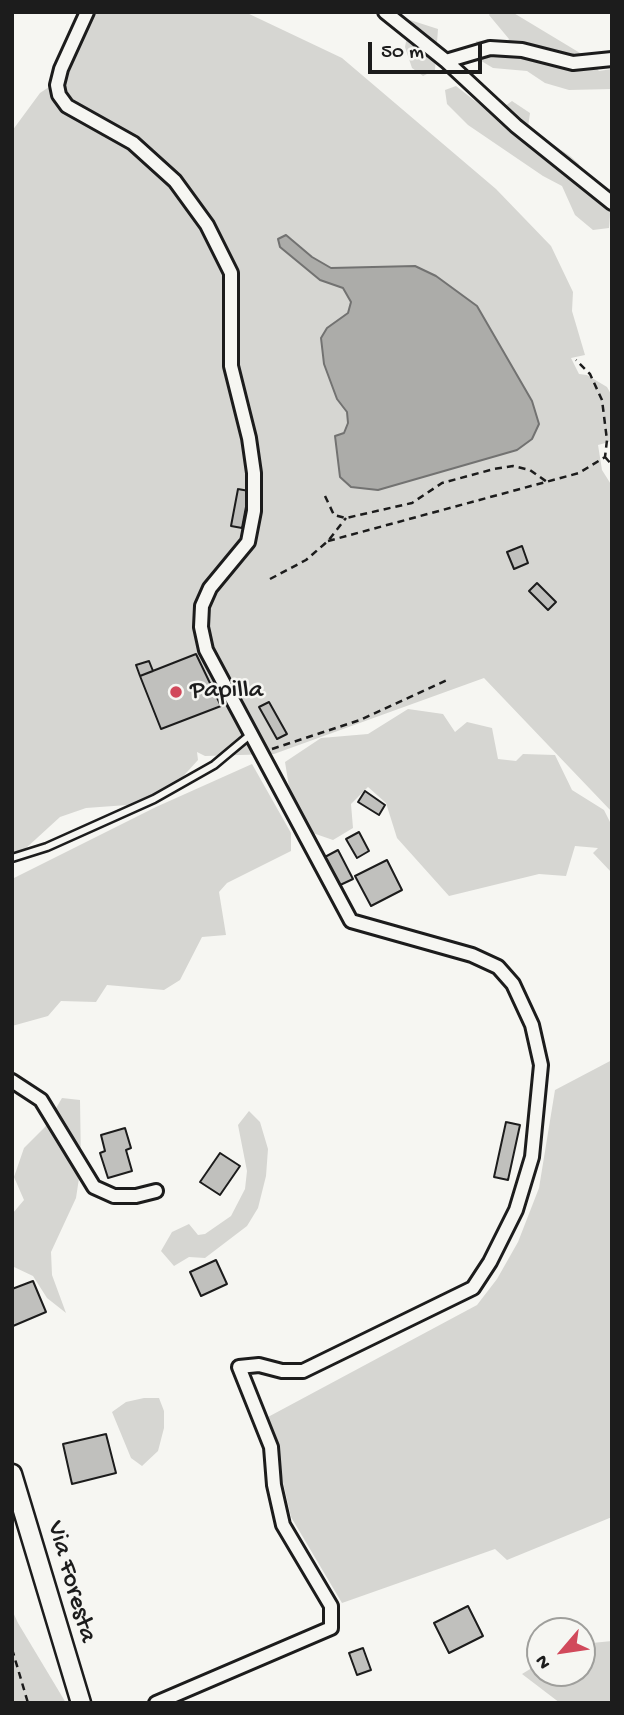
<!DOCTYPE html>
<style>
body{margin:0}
#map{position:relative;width:624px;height:1715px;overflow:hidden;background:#f6f6f2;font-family:"Gochi Hand",sans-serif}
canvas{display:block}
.frame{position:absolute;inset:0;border:14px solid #1c1c1c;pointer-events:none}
.north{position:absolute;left:526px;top:1617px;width:70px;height:70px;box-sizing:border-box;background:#f6f6f2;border:2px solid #9f9f9c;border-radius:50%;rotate:241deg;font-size:19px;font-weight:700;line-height:28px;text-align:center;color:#1c1c1c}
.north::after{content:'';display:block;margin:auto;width:24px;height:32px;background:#d1495b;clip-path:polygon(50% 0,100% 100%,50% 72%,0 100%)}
.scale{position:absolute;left:368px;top:42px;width:114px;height:32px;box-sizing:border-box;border:4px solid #1c1c1c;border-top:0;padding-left:9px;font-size:21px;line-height:24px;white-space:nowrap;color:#1c1c1c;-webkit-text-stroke:5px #f6f6f2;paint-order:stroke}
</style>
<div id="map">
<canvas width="624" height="1715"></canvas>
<div class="frame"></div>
<div class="north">N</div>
<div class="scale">50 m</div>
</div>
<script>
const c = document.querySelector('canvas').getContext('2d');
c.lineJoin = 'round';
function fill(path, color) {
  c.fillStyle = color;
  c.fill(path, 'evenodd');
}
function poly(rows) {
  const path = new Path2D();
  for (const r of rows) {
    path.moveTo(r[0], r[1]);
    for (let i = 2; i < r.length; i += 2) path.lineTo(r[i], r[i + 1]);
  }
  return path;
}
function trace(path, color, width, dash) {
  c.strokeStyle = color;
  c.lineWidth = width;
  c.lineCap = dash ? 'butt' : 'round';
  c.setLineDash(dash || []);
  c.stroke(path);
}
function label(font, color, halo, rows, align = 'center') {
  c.font = font + ' "Gochi Hand",sans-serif';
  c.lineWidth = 5;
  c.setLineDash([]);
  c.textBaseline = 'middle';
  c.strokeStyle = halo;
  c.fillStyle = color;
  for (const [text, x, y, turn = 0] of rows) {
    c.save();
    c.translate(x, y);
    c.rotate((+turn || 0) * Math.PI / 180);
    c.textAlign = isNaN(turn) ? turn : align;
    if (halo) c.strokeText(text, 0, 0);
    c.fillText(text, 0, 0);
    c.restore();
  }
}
fill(poly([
 [94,12,245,12,342,58,496,189,551,246,573,292,572,311,585,355,571,358,579,374,587,375,607,387,612,396,612,437,609,442,598,445,602,470,612,486,612,812,484,678,274,754,205,756,197,752,198,760,178,782,141,804,86,808,60,817,25,849,12,854,12,131,40,93,64,77],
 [491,12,512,12,585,56,599,71,612,69,612,89,569,90,545,83,527,71,493,68,478,59,476,41,493,40,505,46,509,39,489,15],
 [410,20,438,29,435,70,423,76,412,68,405,47],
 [456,86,493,115,512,101,530,113,527,134,530,146,546,155,551,143,570,156,579,164,577,185,592,192,612,188,609,228,593,230,575,215,562,186,543,176,468,125,447,104,445,90],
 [408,709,443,714,455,732,467,722,492,728,498,759,516,761,523,754,555,755,572,790,604,810,612,826,612,873,593,853,598,848,575,846,566,876,539,874,449,896,397,838,386,803,368,787,351,804,353,828,333,840,307,831,291,799,285,762,321,738,368,734],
 [252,764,291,833,291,851,227,883,219,892,226,935,202,937,180,980,164,990,107,985,96,1002,61,1001,48,1016,12,1026,12,879,156,807],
 [612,1060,612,1517,507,1560,495,1549,342,1603,291,1517,268,1417,477,1305,497,1279,518,1242,539,1188,555,1090],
 [62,1098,80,1100,81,1165,76,1198,51,1252,52,1275,66,1313,47,1298,33,1276,14,1267,12,1256,13,1213,24,1200,14,1177,24,1148,45,1127],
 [249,1111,260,1122,268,1149,266,1176,258,1208,247,1226,205,1258,189,1257,174,1266,161,1251,172,1232,189,1224,198,1235,205,1234,231,1216,245,1189,247,1171,238,1125],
 [144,1398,159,1398,164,1411,164,1428,158,1451,142,1466,131,1458,112,1412,126,1402],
 [12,1610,18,1623,66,1703,12,1703],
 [612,1641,612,1703,560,1703,522,1674,540,1663,540,1673,582,1673,582,1644]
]), '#d6d6d2');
const water = poly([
 [286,235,312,257,331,268,415,266,436,276,477,306,532,401,539,424,532,439,517,450,378,490,351,487,340,477,335,436,344,433,348,423,347,412,337,399,324,364,321,338,327,328,348,313,351,302,343,288,320,280,280,247,278,239,286,235]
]);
fill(water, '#acaca9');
trace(water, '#727271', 2);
const building = poly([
 [238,489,249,491,242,528,231,526,238,489],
 [522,546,528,563,514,569,507,552,522,546],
 [537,583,556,602,548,610,529,591,537,583],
 [196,654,221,706,161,729,140,676,196,654],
 [149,661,153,671,140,676,136,665,149,661],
 [269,702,287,734,277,739,259,707,269,702],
 [365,791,385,805,379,815,358,802,365,791],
 [359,832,369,851,357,858,346,839,359,832],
 [338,850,353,879,338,886,323,858,338,850],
 [387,860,402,890,371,906,355,876,387,860],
 [506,1122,520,1125,508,1180,494,1177,506,1122],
 [125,1128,131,1148,126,1150,132,1171,108,1178,100,1153,105,1151,101,1135,125,1128],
 [220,1153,240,1166,220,1195,200,1182,220,1153],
 [216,1260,227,1284,201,1296,190,1272,216,1260],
 [33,1281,46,1312,13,1326,12,1289,33,1281],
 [106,1434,116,1473,72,1484,63,1444,106,1434],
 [468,1606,483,1636,449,1653,434,1623,468,1606],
 [363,1648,371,1670,357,1675,349,1653,363,1648]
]);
fill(building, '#c0c0bd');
trace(building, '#1c1c1c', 2);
const lane = poly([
 [12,858,47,847,154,799,214,765,251,734]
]);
const street = poly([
 [87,12,61,69,57,85,59,95,67,106,133,143,175,181,207,225,231,273,231,366,249,438,254,473,254,511,248,542,210,588,202,606,201,627,206,650,351,921,472,955,498,967,513,984,532,1025,541,1065,532,1157,516,1210,490,1262,473,1288,303,1371,282,1371,259,1365,239,1367,271,1447,274,1485,283,1525,331,1606,331,1628,156,1703],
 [385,12,446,61,516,126,612,203],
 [446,61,490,48,522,50,573,63,612,59],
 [12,1081,41,1100,94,1187,114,1196,136,1196,156,1191]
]);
const secondary = poly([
 [12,1474,81,1703]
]);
trace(lane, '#1c1c1c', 11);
trace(street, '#1c1c1c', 18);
trace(secondary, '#1c1c1c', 23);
trace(poly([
 [605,457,612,465],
 [325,496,334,515,346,518,412,503,442,483,494,469,513,466,530,470,547,482],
 [328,541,579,473,605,457,607,440,602,400,590,374,576,360],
 [270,579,306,560,328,541,346,518],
 [272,749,360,720,447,680],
 [12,1649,28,1703]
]), '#1c1c1c', 2.5, [7, 5]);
trace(lane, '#f6f6f2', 6);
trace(street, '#f6f6f2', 12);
trace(secondary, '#f6f6f2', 18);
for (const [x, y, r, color] of [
 [176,692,7,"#d1495b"]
]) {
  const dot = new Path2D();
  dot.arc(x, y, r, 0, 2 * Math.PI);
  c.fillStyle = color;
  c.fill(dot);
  trace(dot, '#f6f6f2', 2.5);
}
label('26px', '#1c1c1c', '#f6f6f2', [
 ["Papilla",190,692]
], 'left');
label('26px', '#1c1c1c', '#f6f6f2', [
 ["Via Foresta",70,1582,74]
]);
</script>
